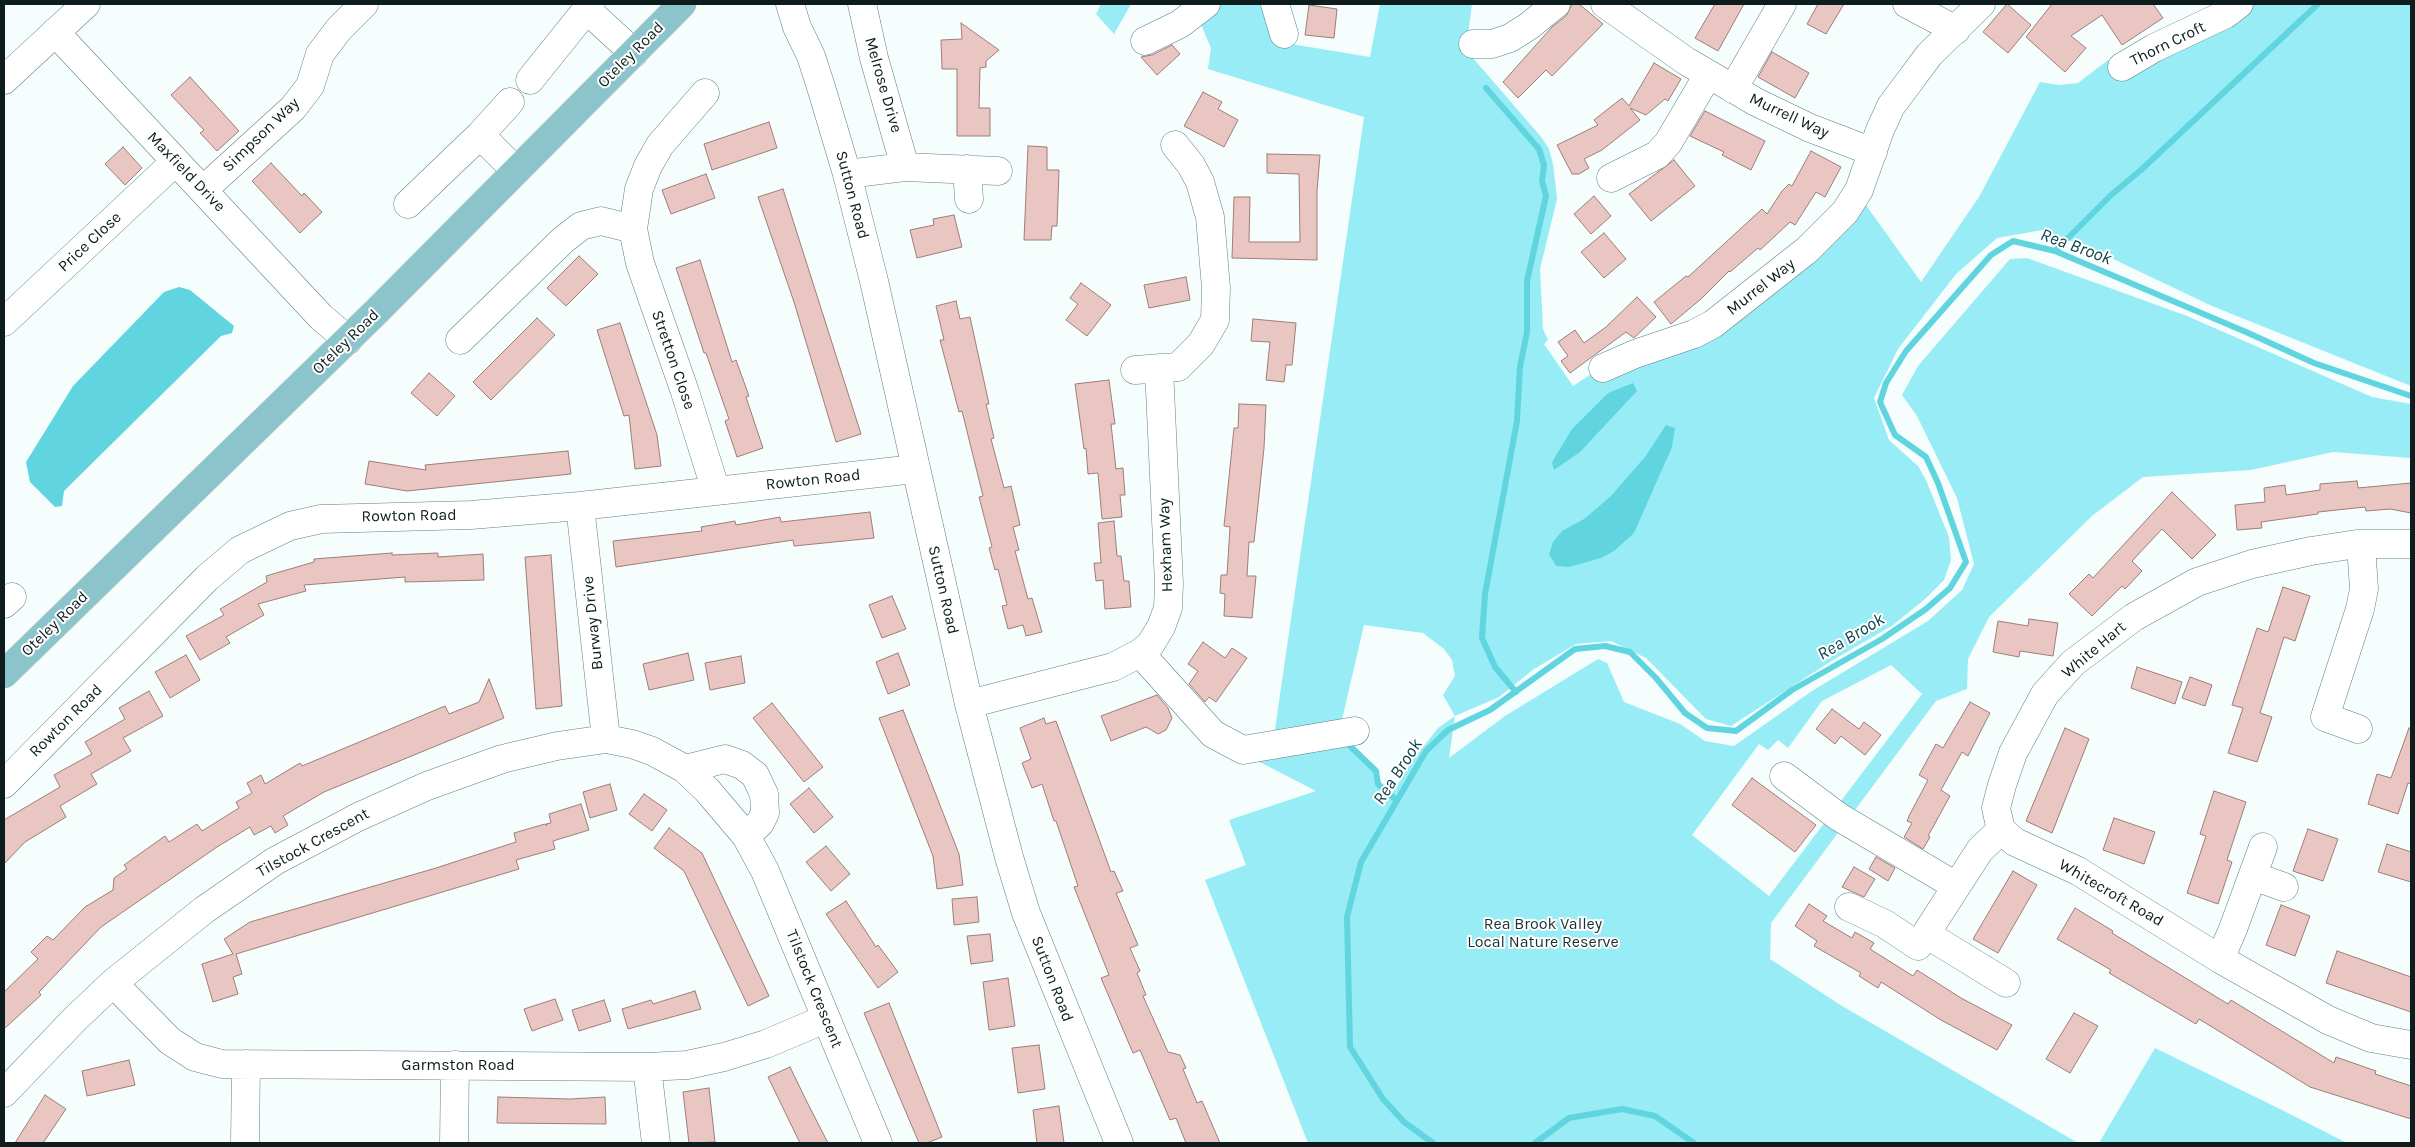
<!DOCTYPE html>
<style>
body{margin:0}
#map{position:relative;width:2415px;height:1147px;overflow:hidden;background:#f5fdfd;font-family:Karla,sans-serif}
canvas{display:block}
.frame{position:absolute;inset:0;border:5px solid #0d1c1d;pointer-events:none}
</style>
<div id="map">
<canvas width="2415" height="1147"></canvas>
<div class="frame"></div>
</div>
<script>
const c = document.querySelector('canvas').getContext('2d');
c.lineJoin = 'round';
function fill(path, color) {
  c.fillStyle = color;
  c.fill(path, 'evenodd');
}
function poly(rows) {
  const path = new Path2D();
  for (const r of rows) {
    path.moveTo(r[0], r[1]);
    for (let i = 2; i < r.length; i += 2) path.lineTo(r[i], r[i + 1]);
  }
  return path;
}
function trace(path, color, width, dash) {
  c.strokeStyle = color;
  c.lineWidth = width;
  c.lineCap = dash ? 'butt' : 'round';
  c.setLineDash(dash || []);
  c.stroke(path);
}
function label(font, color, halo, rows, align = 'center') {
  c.font = font + ' Karla,sans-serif';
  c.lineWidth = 4;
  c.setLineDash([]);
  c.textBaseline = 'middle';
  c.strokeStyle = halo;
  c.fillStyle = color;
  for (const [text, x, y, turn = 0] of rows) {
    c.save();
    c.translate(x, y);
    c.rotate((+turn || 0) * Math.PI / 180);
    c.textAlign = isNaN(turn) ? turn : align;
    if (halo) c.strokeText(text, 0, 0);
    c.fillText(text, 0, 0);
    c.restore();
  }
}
fill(poly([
 [1101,4,1131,4,1114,34,1096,14],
 [1217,4,1266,4,1273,22,1273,41,1370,57,1380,4,1472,4,1466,50,1542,138,1549,149,1553,164,1557,199,1540,269,1543,329,1548,340,1544,344,1573,386,1596,371,1641,362,1863,201,1921,282,1979,197,2040,82,2059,85,2078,83,2108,60,2127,76,2251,4,2411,4,2411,386,2212,306,2090,248,2042,230,1997,238,1956,274,1898,349,1874,398,1889,440,1918,466,1926,480,1949,537,1951,560,1944,580,1925,599,1893,625,1833,660,1731,726,1706,719,1646,658,1611,641,1576,644,1534,669,1499,697,1455,716,1449,758,1505,716,1598,659,1607,663,1624,702,1680,724,1705,741,1734,746,1812,691,1928,621,1962,590,1974,564,1957,498,1917,416,1902,395,1918,366,2010,259,2027,258,2187,316,2372,397,2411,404,2411,458,2333,452,2251,470,2143,477,2092,516,1989,617,1968,659,1967,689,1936,701,1771,923,1770,959,1842,1006,2078,1143,1308,1143,1205,880,1246,865,1229,820,1316,791,1246,755,1349,745,1376,771,1378,784,1391,795,1413,760,1438,728,1455,716,1443,695,1455,676,1452,660,1444,649,1423,633,1364,625,1340,728,1274,736,1364,117,1208,69,1211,48,1199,20],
 [1891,665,1922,694,1769,896,1692,835,1759,744,1768,750,1778,740,1788,748,1822,701],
 [2155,1048,2280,1109,2347,1143,2099,1143]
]), '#97ecf5');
fill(poly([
 [179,287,190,290,234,326,232,333,221,336,64,491,62,506,55,507,30,482,26,462,73,386,164,292],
 [1633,383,1637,391,1580,452,1554,470,1552,462,1572,429,1608,393],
 [1666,425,1675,428,1672,447,1634,533,1614,551,1601,558,1569,567,1556,566,1549,554,1553,542,1562,531,1584,519,1610,497,1645,457]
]), '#60d5e0');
trace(poly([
 [1486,88,1539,149,1544,165,1542,181,1546,196,1527,281,1527,332,1520,367,1517,421,1485,594,1482,638,1495,667,1516,692],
 [2055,251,2110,196,2141,170,2318,4],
 [1349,745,1376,771,1378,784,1396,800],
 [1433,1143,1404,1122,1383,1099,1350,1047,1347,917,1361,862,1426,751,1448,730,1490,710,1575,649,1605,646,1630,652,1656,678,1685,713,1707,728,1736,731,1792,690,1882,639,1926,609,1950,588,1966,562,1938,483,1926,457,1895,435,1880,402,1886,383,1906,351,1991,255,2013,241,2055,251,2246,332,2314,363,2411,396],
 [1535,1143,1569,1118,1622,1109,1655,1116,1694,1143]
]), '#60d5e0', 6);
const building = poly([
 [1572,4,1579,4,1603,24,1552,76,1546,70,1518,98,1503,82,1552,27,1566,16,1572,4],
 [1715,4,1744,4,1718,51,1695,38,1715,4],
 [1818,4,1844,4,1826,34,1807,24,1818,4],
 [2007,4,2031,25,2008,53,1983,32,2007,4],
 [2052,4,2153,4,2163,18,2122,45,2102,15,2071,36,2086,48,2065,72,2026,37,2052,4],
 [1309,5,1337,9,1334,38,1305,35,1309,5],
 [961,23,999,50,986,61,986,67,980,68,979,108,990,108,990,136,957,136,957,69,942,69,941,40,962,39,961,23],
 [1172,45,1180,54,1157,75,1141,57,1152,55,1172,45],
 [1772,52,1809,73,1795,98,1758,77,1772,52],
 [1654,63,1681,79,1668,101,1665,99,1646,115,1630,108,1640,120,1602,150,1584,159,1589,168,1579,174,1572,174,1557,145,1598,125,1594,120,1622,98,1629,106,1654,63],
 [190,77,239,131,217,151,200,133,204,130,171,95,190,77],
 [1203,92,1222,102,1218,109,1238,120,1224,147,1184,126,1203,92],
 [1705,111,1765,141,1751,170,1722,155,1724,152,1690,136,1705,111],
 [769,122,777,148,712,170,704,144,769,122],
 [1028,146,1047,147,1047,170,1059,170,1057,226,1052,226,1051,240,1024,240,1028,146],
 [123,147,142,168,125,185,105,164,123,147],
 [1811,151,1841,167,1825,197,1816,192,1795,225,1790,222,1760,250,1758,248,1730,272,1729,271,1701,299,1671,324,1654,302,1686,276,1688,277,1762,209,1767,214,1782,191,1789,184,1792,186,1811,151],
 [1267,154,1320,155,1317,191,1317,260,1232,258,1234,197,1250,197,1249,242,1300,242,1299,174,1267,173,1267,154],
 [1674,160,1695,186,1651,221,1629,194,1674,160],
 [271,163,302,196,304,193,322,212,300,233,252,181,271,163],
 [706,174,715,198,671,214,662,190,706,174],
 [783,189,861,434,836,442,794,302,758,197,783,189],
 [1594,196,1611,216,1591,234,1574,214,1594,196],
 [954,215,962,247,917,258,910,230,934,225,933,219,954,215],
 [1604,233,1626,259,1604,278,1581,252,1604,233],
 [579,256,598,274,566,306,547,288,579,256],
 [700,260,732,362,736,360,749,396,746,397,763,448,737,457,725,421,729,419,706,353,704,353,676,268,700,260],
 [1186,277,1190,300,1149,308,1144,285,1186,277],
 [1081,283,1111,305,1087,336,1066,320,1078,304,1070,298,1081,283],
 [1637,297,1656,317,1634,338,1626,332,1570,373,1561,361,1568,356,1558,342,1575,330,1584,343,1606,327,1637,297],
 [956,301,960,319,970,317,989,404,986,404,994,438,991,439,1004,488,1011,486,1020,525,1013,527,1019,550,1015,551,1028,599,1032,598,1042,632,1026,636,1023,625,1008,629,1002,606,1007,605,998,569,995,570,989,548,992,547,979,497,983,496,962,411,959,412,940,340,944,340,936,306,956,301],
 [537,318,555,335,491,400,473,382,537,318],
 [1253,319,1296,323,1292,365,1286,365,1284,382,1266,380,1270,342,1251,341,1253,319],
 [620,323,657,435,661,466,635,469,629,415,624,416,597,330,620,323],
 [429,373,455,396,437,416,411,393,429,373],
 [1109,380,1115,424,1111,424,1116,469,1123,468,1125,495,1120,495,1122,517,1102,519,1098,473,1088,474,1086,448,1084,449,1075,384,1109,380],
 [1239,404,1266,405,1264,448,1254,542,1249,542,1247,576,1256,576,1252,618,1224,616,1225,594,1220,593,1221,575,1227,575,1230,527,1224,526,1234,428,1238,428,1239,404],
 [568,451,571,474,407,491,365,484,369,461,426,470,425,465,568,451],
 [2357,481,2358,488,2411,483,2411,513,2390,509,2366,511,2365,507,2318,512,2318,514,2261,522,2262,528,2237,530,2235,505,2265,502,2264,488,2285,485,2286,495,2320,490,2320,484,2357,481],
 [2172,492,2216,535,2192,559,2162,529,2132,561,2142,571,2125,589,2122,586,2092,616,2069,594,2089,574,2093,578,2172,492],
 [870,512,874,538,794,546,793,540,616,567,613,541,702,531,701,527,735,521,736,525,780,517,781,522,870,512],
 [1114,521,1117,556,1121,556,1124,581,1129,581,1131,607,1105,609,1103,580,1096,581,1094,563,1101,563,1098,523,1114,521],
 [392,553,392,555,438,553,438,557,483,554,484,580,405,582,405,577,304,585,306,591,258,604,264,615,226,637,230,643,200,660,186,636,224,615,220,609,267,582,266,576,314,562,314,559,392,553],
 [551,555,562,706,536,709,525,557,551,555],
 [2283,587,2310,596,2295,641,2284,637,2260,713,2272,717,2257,762,2228,753,2243,708,2232,705,2257,628,2268,632,2283,587],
 [892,596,906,629,882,638,869,605,892,596],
 [2029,619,2058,623,2053,656,2020,651,2019,657,1993,652,1998,621,2028,626,2029,619],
 [1203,642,1225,658,1232,648,1247,658,1216,702,1209,697,1205,702,1189,684,1198,671,1188,664,1203,642],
 [688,653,694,680,649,690,643,664,688,653],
 [898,653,910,685,888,694,876,662,898,653],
 [186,655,200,680,170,698,155,672,186,655],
 [741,656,745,683,710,690,705,663,741,656],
 [2137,667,2182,682,2175,704,2131,688,2137,667],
 [2190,677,2212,685,2205,706,2182,698,2190,677],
 [489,679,504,718,324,792,283,816,288,825,275,833,271,826,254,835,250,827,217,847,101,927,39,992,41,995,4,1029,4,992,38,959,31,952,47,936,53,940,85,907,113,890,114,878,127,869,124,865,165,836,169,842,197,824,202,831,239,808,236,802,252,793,247,783,261,775,265,784,300,763,302,766,445,706,449,714,479,702,489,679],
 [149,691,163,716,123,738,131,751,91,774,97,784,60,806,66,817,25,842,4,864,4,820,60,787,54,775,92,754,85,742,125,719,119,708,149,691],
 [1157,695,1168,708,1172,718,1166,730,1158,734,1146,727,1111,741,1101,716,1157,695],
 [1970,702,1990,713,1968,756,1962,752,1941,790,1950,796,1928,836,1930,837,1923,849,1904,837,1912,823,1907,821,1910,814,1928,780,1919,775,1936,744,1943,748,1970,702],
 [772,703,823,767,804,782,753,718,772,703],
 [1832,709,1859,729,1864,722,1881,735,1865,755,1841,736,1835,744,1816,729,1832,709],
 [903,710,959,854,963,885,937,889,933,856,879,718,903,710],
 [1044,718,1046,724,1056,721,1111,872,1114,871,1123,891,1116,893,1138,945,1130,948,1140,971,1137,973,1146,995,1143,996,1168,1052,1180,1055,1186,1068,1183,1069,1197,1103,1202,1101,1220,1143,1186,1143,1176,1118,1170,1120,1140,1050,1133,1053,1101,978,1109,975,1074,887,1078,886,1056,821,1054,821,1042,784,1032,788,1022,763,1031,759,1020,728,1044,718],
 [2065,728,2089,739,2052,833,2026,821,2065,728],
 [2409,728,2411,729,2411,784,2408,783,2398,814,2368,804,2377,774,2391,778,2409,728],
 [1752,778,1816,825,1795,852,1732,805,1752,778],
 [610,784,617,810,590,818,583,792,610,784],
 [809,788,833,817,814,833,790,804,809,788],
 [2214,791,2246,802,2227,860,2232,862,2218,904,2187,893,2206,836,2200,834,2214,791],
 [644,794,667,810,652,831,629,814,644,794],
 [581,804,589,830,553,841,555,849,516,860,519,869,236,954,242,974,233,977,238,994,213,1002,202,964,233,954,224,939,250,922,436,868,516,842,514,833,545,824,547,826,546,824,551,823,549,814,581,804],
 [2114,818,2155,832,2144,864,2103,850,2114,818],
 [669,828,702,853,769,996,748,1006,684,871,654,848,669,828],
 [2308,829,2338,839,2323,881,2293,871,2308,829],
 [2387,844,2411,852,2411,882,2378,872,2387,844],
 [826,846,850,874,831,891,806,862,826,846],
 [1876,857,1895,868,1888,881,1869,869,1876,857],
 [1854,867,1875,879,1864,897,1842,887,1854,867],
 [2013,871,2037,885,1998,953,1973,939,2013,871],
 [977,897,979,922,954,925,952,899,977,897],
 [846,901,876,947,878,945,898,972,878,988,826,914,846,901],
 [1809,904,1827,916,1823,921,1852,938,1855,932,1874,943,1870,949,1913,976,1917,970,1961,998,2012,1025,1997,1050,1941,1020,1881,982,1878,988,1859,976,1861,973,1814,946,1817,941,1795,926,1809,904],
 [2281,905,2310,916,2295,956,2266,945,2281,905],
 [2075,908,2113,931,2112,933,2228,1004,2231,1000,2334,1063,2336,1057,2376,1071,2375,1074,2411,1086,2411,1119,2310,1087,2199,1019,2196,1024,2109,973,2111,970,2057,939,2075,908],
 [990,934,993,961,971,964,967,936,990,934],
 [2337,951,2411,977,2411,1012,2326,983,2337,951],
 [1008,978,1015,1026,989,1030,983,982,1008,978],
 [695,991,701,1009,628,1029,622,1009,651,1000,653,1004,695,991],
 [555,999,563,1020,532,1031,524,1009,555,999],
 [604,1000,611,1021,579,1031,572,1010,604,1000],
 [889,1003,942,1137,927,1143,919,1143,864,1013,889,1003],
 [2074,1013,2098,1026,2070,1073,2046,1059,2074,1013],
 [1039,1045,1045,1089,1018,1093,1012,1048,1039,1045],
 [129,1060,135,1085,87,1096,82,1071,129,1060],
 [790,1067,807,1102,828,1143,800,1143,768,1077,790,1067],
 [709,1088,715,1142,689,1143,683,1092,709,1088],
 [45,1095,66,1109,43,1143,15,1143,45,1095],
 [498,1097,570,1099,605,1097,606,1124,497,1123,498,1097],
 [1059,1106,1064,1143,1037,1143,1033,1110,1059,1106]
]);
fill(building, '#e9c6c2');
trace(building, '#9d7d79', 1);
const minor = poly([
 [790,4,797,27,811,56,821,87,847,174,874,281,969,704,1009,857,1026,913,1119,1143],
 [862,4,874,58,905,167],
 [1275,4,1284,34],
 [1605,4,1686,61,1756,102,1810,128,1873,152],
 [1907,4,1956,30],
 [586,9,634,53],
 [55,32,321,317,348,340],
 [1145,41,1180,24,1206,4],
 [1473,44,1492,44,1510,38,1529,26,1556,4],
 [2122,67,2154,48,2226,14,2239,4],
 [4,80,86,4],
 [530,80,591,4],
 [1733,89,1782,4],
 [705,93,660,145,648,166,639,189,633,229,640,263,685,392,716,491],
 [480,135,516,171],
 [967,169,969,199],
 [847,174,905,167,998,171],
 [1611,178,1657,155,1668,143,1708,75],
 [203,190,293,108,310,86,320,54,339,29,364,4],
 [408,204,480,135,510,102],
 [4,322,175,162],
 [460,340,563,240,581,226,601,221,633,229],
 [1603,368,1635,354,1694,334,1713,324,1807,250,1845,212,1859,190,1880,130,1891,106,1909,82,1929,55,1981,4],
 [1135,370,1178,367,1201,344,1215,320,1216,288,1210,217,1200,182,1191,165,1175,145],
 [580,506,606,739],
 [4,604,12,597],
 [1140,653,1213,734,1243,750,1355,731],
 [969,704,1113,667,1140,653,1150,645,1161,627,1168,608,1169,584,1159,368],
 [2358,729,2325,717,2360,609,2364,589,2361,544],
 [685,769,725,759,742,765,755,775,764,794,765,813,760,823,746,836],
 [1784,776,1839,817,1956,886],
 [4,784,207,578,240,550,290,526,321,519,471,515,580,506,915,469],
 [2001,830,1996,808,2002,785,2013,753,2045,694,2073,663,2134,617,2197,582,2252,564,2311,551,2357,544,2411,544],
 [2001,830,2015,842,2078,871,2220,959,2328,1020,2371,1038,2411,1045],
 [2253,876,2284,887],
 [1849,907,1885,924,1918,946,1980,850,2001,830],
 [1926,934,2006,983],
 [2220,959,2233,929,2263,847],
 [113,983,170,1041,195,1057,222,1064,647,1067,687,1065,724,1057,766,1044,825,1019],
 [647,1067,656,1143],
 [4,1093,75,1019,113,983,204,910,275,861,358,817,427,786,502,759,557,746,606,739,632,744,652,751,685,769,707,790,746,836,765,871,878,1143],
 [245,1143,246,1064],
 [454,1143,455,1065]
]);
const major = poly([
 [4,674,377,311,682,4]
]);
trace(minor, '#5e8185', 29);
trace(major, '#d3d6d6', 29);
trace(minor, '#fff', 28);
trace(major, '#8bc5cb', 28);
label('16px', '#0d1c1d', '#fff', [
 ["Thorn Croft",2168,44,-26],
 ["Oteley Road",631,55,-45],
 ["Melrose Drive",883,85,74],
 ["Murrell Way",1789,116,25],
 ["Simpson Way",261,135,-44],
 ["Maxfield Drive",186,172,46],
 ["Sutton Road",852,195,75],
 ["Price Close",90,242,-43],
 ["Murrel Way",1761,287,-38],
 ["Oteley Road",346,342,-44],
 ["Stretton Close",673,360,71],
 ["Rowton Road",813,480,-6],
 ["Rowton Road",409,516,-1],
 ["Hexham Way",1166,545,-92],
 ["Sutton Road",943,590,77],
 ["Burway Drive",593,623,-96],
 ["Oteley Road",55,624,-44],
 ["White Hart",2094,650,-40],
 ["Rowton Road",66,721,-45],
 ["Tilstock Crescent",313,843,-29],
 ["Whitecroft Road",2111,893,30],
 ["Sutton Road",1052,979,69],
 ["Tilstock Crescent",814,989,68],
 ["Garmston Road",458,1065]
]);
label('16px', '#1b3032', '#fff', [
 ["Rea Brook Valley",1543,924],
 ["Local Nature Reserve",1543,942]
]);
label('italic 18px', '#10464b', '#fff', [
 ["Rea Brook",2076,247,20],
 ["Rea Brook",1851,637,-31],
 ["Rea Brook",1398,772,-57]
]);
</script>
